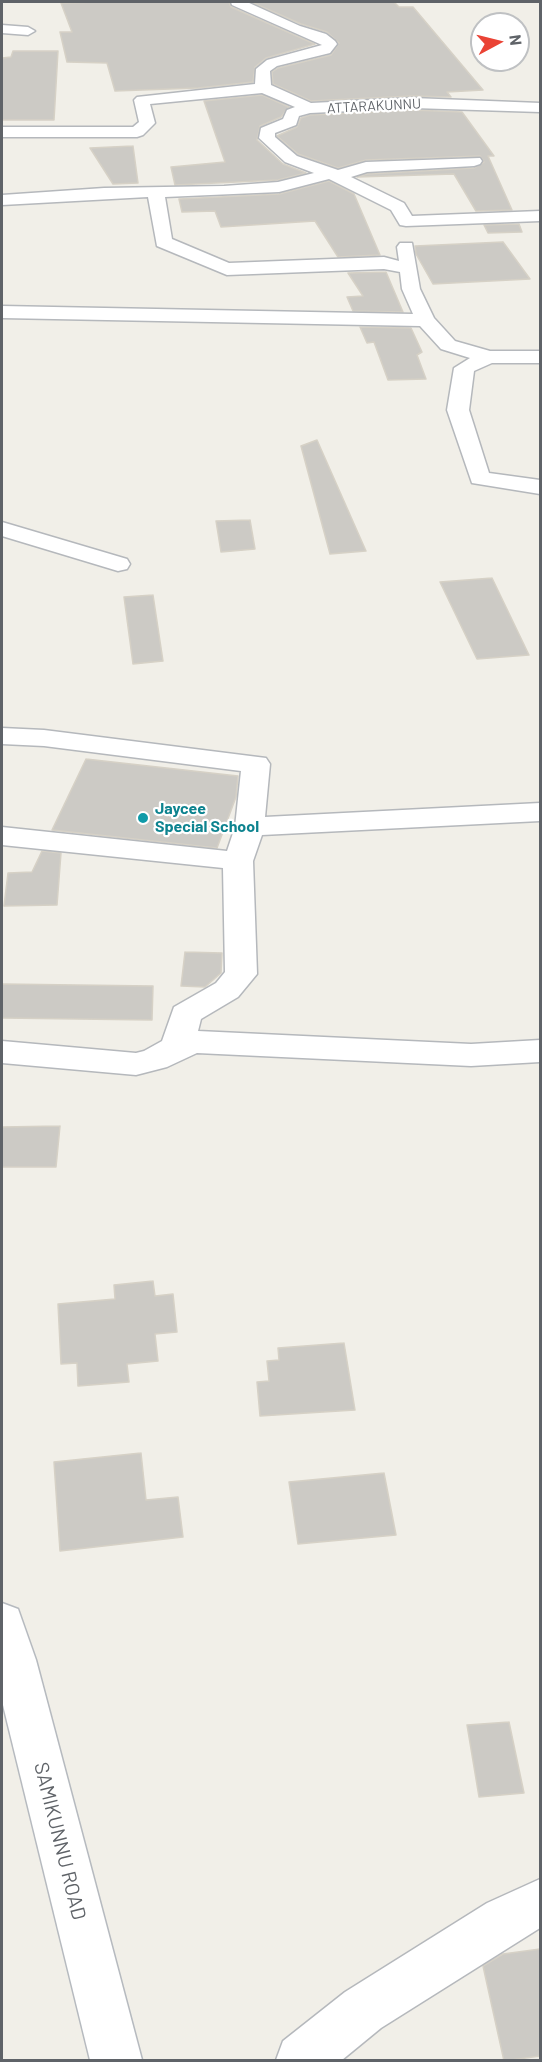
<!DOCTYPE html>
<style>
body{margin:0}
#map{position:relative;width:542px;height:2062px;overflow:hidden;background:#f1efe8;font-family:Barlow,sans-serif}
canvas{display:block}
.frame{position:absolute;inset:0;border:3px solid #5f6368;pointer-events:none}
.north{position:absolute;left:470px;top:12px;width:60px;height:60px;box-sizing:border-box;background:#fff;border:2px solid #bfc1c3;border-radius:50%;rotate:83deg;font-size:16px;font-weight:700;line-height:24px;text-align:center;color:#5f6368}
.north::after{content:'';display:block;margin:auto;width:21px;height:27px;background:#ea4335;clip-path:polygon(50% 0,100% 100%,50% 72%,0 100%)}
</style>
<div id="map">
<canvas width="542" height="2062"></canvas>
<div class="frame"></div>
<div class="north">N</div>
</div>
<script>
const c = document.querySelector('canvas').getContext('2d');
c.lineJoin = 'round';
function fill(path, color) {
  c.fillStyle = color;
  c.fill(path, 'evenodd');
}
function poly(rows) {
  const path = new Path2D();
  for (const r of rows) {
    path.moveTo(r[0], r[1]);
    for (let i = 2; i < r.length; i += 2) path.lineTo(r[i], r[i + 1]);
  }
  return path;
}
function trace(path, color, width, dash) {
  c.strokeStyle = color;
  c.lineWidth = width;
  c.lineCap = dash ? 'butt' : 'round';
  c.setLineDash(dash || []);
  c.stroke(path);
}
function label(font, color, halo, rows, align = 'center') {
  c.font = font + ' Barlow,sans-serif';
  c.lineWidth = 4.5;
  c.setLineDash([]);
  c.textBaseline = 'middle';
  c.strokeStyle = halo;
  c.fillStyle = color;
  for (const [text, x, y, turn = 0] of rows) {
    c.save();
    c.translate(x, y);
    c.rotate((+turn || 0) * Math.PI / 180);
    c.textAlign = isNaN(turn) ? turn : align;
    if (halo) c.strokeText(text, 0, 0);
    c.fillText(text, 0, 0);
    c.restore();
  }
}
const building = poly([
 [99,2,229,2,231,7,315,44,266,58,255,67,253,82,198,88,115,91,107,63,67,62,60,32,72,32,61,3,99,2],
 [251,2,394,2,399,7,413,7,483,90,447,92,451,97,413,96,311,101,273,84,272,72,278,68,331,55,339,43,327,32,301,24,251,2],
 [13,51,58,51,54,120,2,120,2,58,11,57,13,51],
 [262,95,289,107,281,117,260,126,257,140,283,164,306,173,278,180,175,185,171,167,225,162,204,101,262,95],
 [413,110,462,112,494,156,488,156,512,210,476,211,454,174,357,177,367,174,474,168,484,162,480,156,366,160,338,168,298,154,277,136,297,127,301,118,310,115,413,110],
 [133,146,138,183,113,184,90,148,133,146],
 [329,181,354,194,380,255,338,257,315,221,221,227,215,211,182,212,179,199,279,194,329,181],
 [519,224,522,232,488,233,484,225,519,224],
 [503,242,530,279,433,284,416,254,415,246,503,242],
 [386,272,403,312,353,311,347,297,363,296,348,273,386,272],
 [360,327,411,328,422,352,417,355,426,379,388,380,374,342,367,343,360,327],
 [317,440,366,551,330,554,301,446,317,440],
 [250,520,255,549,221,552,216,521,250,520],
 [492,578,529,655,477,659,440,582,492,578],
 [153,595,163,661,133,664,124,597,153,595],
 [86,759,238,776,236,797,217,848,52,830,86,759],
 [42,851,61,853,57,905,4,906,8,873,32,872,42,851],
 [185,952,222,953,221,973,205,987,181,986,185,952],
 [2,984,153,986,152,1020,2,1018,2,984],
 [60,1126,56,1167,2,1167,2,1127,60,1126],
 [153,1281,155,1296,173,1294,177,1332,155,1334,158,1361,127,1364,129,1382,78,1386,77,1363,61,1364,58,1304,115,1299,114,1285,153,1281],
 [344,1343,355,1410,260,1416,257,1382,269,1381,267,1361,279,1360,278,1348,344,1343],
 [141,1453,146,1500,178,1497,183,1537,60,1551,54,1462,141,1453],
 [384,1473,396,1535,298,1544,289,1482,384,1473],
 [509,1722,524,1793,479,1797,467,1725,509,1722],
 [540,1949,540,2056,504,2061,483,1966,503,1954,540,1949]
]);
fill(building, '#cccac5');
trace(building, '#d6d1c6', 1.5);
const minor = poly([
 [231,2,247,2,300,26,326,34,335,41,337,44,330,53,277,66,270,71,271,85,311,103,413,98,540,103,540,112,413,108,310,113,299,116,296,125,275,133,275,137,297,156,338,170,366,162,480,158,482,161,480,164,474,166,367,172,351,177,404,203,412,216,540,211,540,221,406,226,400,225,391,210,329,179,279,192,165,197,172,239,229,263,384,257,399,261,397,247,400,243,412,243,420,289,434,318,455,341,490,351,540,351,540,363,492,363,474,371,469,410,489,473,540,480,540,494,472,483,447,410,454,368,470,358,441,349,420,326,2,318,2,306,413,314,402,289,400,272,384,269,227,275,157,246,148,197,2,205,2,195,104,188,224,186,278,182,314,173,285,162,259,138,261,128,283,119,287,110,295,107,262,93,150,104,155,123,143,135,137,137,2,137,2,127,133,127,139,122,134,100,137,97,255,84,256,69,267,60,322,45,232,5,231,2],
 [2,25,28,27,35,31,28,35,2,33,2,25],
 [2,522,127,559,130,564,127,569,118,571,2,536,2,522],
 [2,728,44,730,266,758,270,764,265,817,540,803,540,821,262,835,253,861,257,974,238,997,201,1019,198,1031,471,1044,540,1040,540,1062,471,1066,197,1053,167,1067,136,1075,2,1063,2,1041,136,1053,144,1051,162,1041,174,1007,216,983,225,972,223,868,2,845,2,827,227,851,235,827,241,771,44,746,2,744,2,728],
 [540,1879,540,1928,381,2028,342,2060,276,2060,283,2041,345,1992,487,1903,540,1879]
]);
const secondary = poly([
 [2,1603,18,1609,36,1660,142,2060,90,2060,2,1701,2,1603]
]);
trace(minor, '#b5b8bc', 3);
trace(secondary, '#b6babf', 3);
fill(minor, '#fff');
fill(secondary, '#fff');
for (const [x, y, r, color] of [
 [143,818,6,"#0f9aa8"]
]) {
  const dot = new Path2D();
  dot.arc(x, y, r, 0, 2 * Math.PI);
  c.fillStyle = color;
  c.fill(dot);
  trace(dot, '#fff', 2);
}
label('14px', '#5f6368', '#fff', [
 ["ATTARAKUNNU",374,106,-3]
]);
label('bold 16px', '#0d838f', '#fff', [
 ["Jaycee",155,809],
 ["Special School",155,827]
], 'left');
label('20px', '#5f6368', '#fff', [
 ["SAMIKUNNU ROAD",60,1841,76]
]);
</script>
